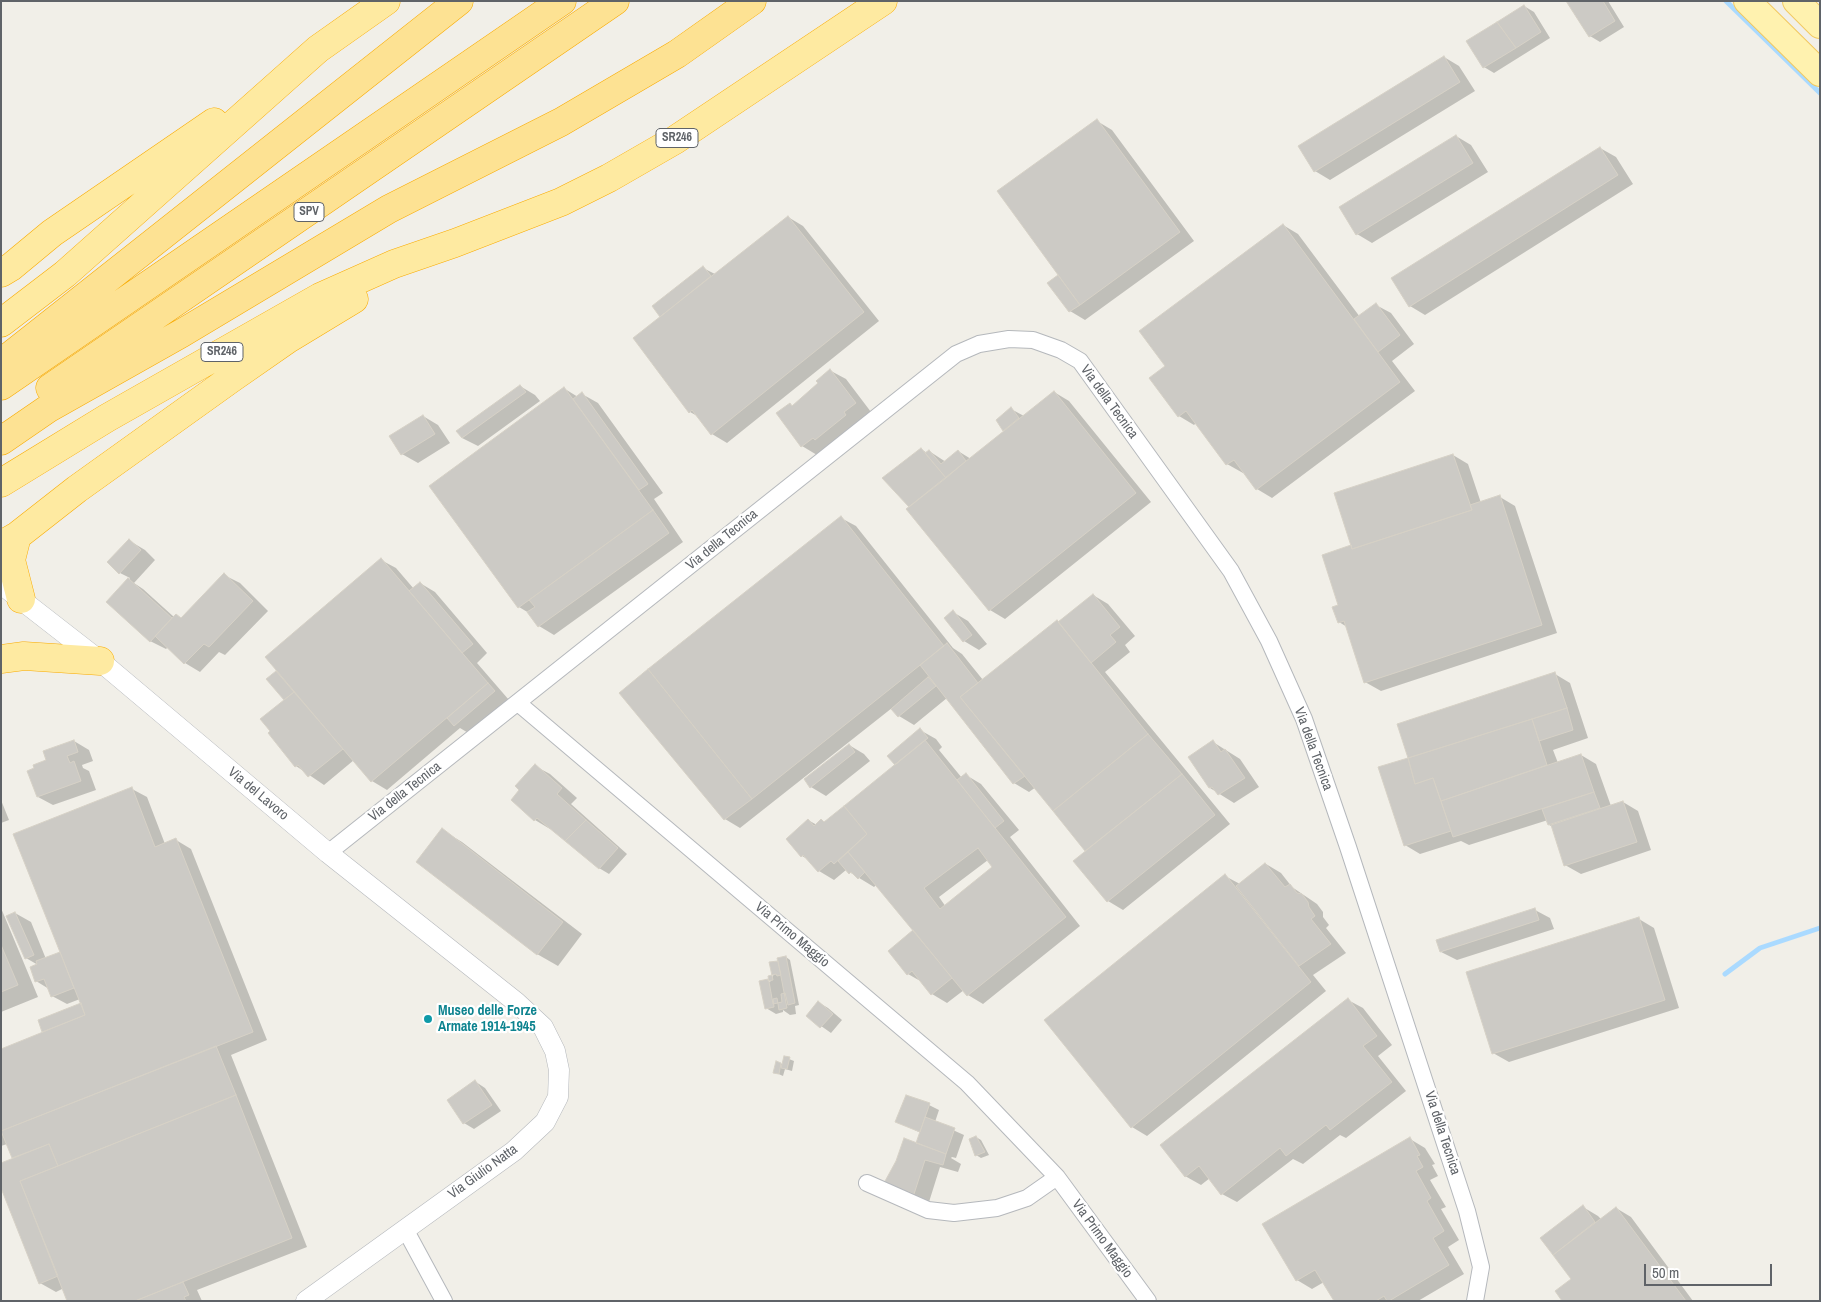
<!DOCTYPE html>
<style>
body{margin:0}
#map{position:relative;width:1821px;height:1302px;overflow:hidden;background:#f1efe8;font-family:"Archivo Narrow",sans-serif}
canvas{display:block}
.frame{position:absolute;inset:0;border:2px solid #5f6368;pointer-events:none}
.scale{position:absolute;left:1644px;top:1264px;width:128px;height:22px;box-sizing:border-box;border:2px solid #5f6368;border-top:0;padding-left:6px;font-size:15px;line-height:18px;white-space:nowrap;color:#5f6368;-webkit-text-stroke:4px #fff;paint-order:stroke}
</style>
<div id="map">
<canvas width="1821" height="1302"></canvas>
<div class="frame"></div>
<div class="scale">50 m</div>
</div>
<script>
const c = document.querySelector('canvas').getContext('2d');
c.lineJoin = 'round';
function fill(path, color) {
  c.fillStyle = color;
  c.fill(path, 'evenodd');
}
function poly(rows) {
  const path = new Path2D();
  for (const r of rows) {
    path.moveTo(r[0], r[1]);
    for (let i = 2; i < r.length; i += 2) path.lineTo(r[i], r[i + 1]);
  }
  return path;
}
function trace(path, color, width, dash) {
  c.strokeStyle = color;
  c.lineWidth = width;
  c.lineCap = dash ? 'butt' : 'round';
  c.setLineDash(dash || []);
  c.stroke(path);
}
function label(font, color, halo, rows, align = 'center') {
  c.font = font + ' "Archivo Narrow",sans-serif';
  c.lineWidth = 4.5;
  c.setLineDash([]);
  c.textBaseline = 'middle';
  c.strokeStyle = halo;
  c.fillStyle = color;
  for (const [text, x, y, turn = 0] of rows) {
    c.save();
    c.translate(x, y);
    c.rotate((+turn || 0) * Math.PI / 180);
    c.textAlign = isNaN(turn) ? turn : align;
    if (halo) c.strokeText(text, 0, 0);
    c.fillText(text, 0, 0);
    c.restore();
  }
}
fill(poly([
 [1568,1,1608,1,1624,27,1600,42,1590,36],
 [1524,6,1534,12,1550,38,1494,73,1484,67],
 [1444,57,1459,66,1475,91,1330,180,1315,171],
 [1097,121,1112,130,1194,241,1085,320,1070,311,1048,283,1060,275],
 [1456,136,1471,145,1488,172,1372,243,1357,234],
 [1600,148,1616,157,1633,184,1425,315,1410,306],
 [788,217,803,226,879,321,727,443,712,434,699,417,690,412,661,317,703,268,715,274],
 [1283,225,1298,234,1360,317,1376,305,1391,313,1414,344,1392,361,1415,391,1272,498,1257,489,1244,472,1243,473,1227,464,1196,423,1194,425,1179,416,1167,366],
 [831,371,846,379,871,412,817,455,802,446,790,404,793,407],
 [520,386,535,395,540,401,478,446,462,438],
 [565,389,578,397,582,394,598,403,663,493,654,499,683,542,554,635,539,626,529,613,519,607],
 [1054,392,1069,401,1151,502,1005,619,990,610,908,509,910,507,921,449,927,453,929,451,946,462,958,451,971,459,1005,432,997,420,1011,409,1024,416],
 [423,416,438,425,450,443,418,463,402,454,391,436],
 [1453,455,1468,464,1481,503,1500,497,1515,506,1557,633,1381,691,1365,682,1347,627,1339,622,1340,606,1353,546],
 [841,518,856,526,953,648,962,654,983,680,1093,595,1108,604,1135,636,1125,645,1130,652,1105,672,1230,824,1123,910,1108,901,1087,852,1036,787,1029,792,1014,783,947,698,914,725,899,716,892,708,740,828,725,819],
 [130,541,145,550,155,560,134,583,143,589,174,617,182,619,224,575,240,583,268,611,225,655,219,652,200,672,185,663,168,647,166,649,150,641,108,602,130,578,120,573],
 [381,560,396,568,414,589,420,583,435,592,487,653,477,663,509,700,470,734,460,728,387,790,372,781,354,760,324,785,296,766,270,733,286,700,268,679,277,671],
 [953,612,968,621,987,644,979,650,964,641],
 [1555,674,1570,683,1588,738,1553,750,1558,763,1581,755,1596,764,1611,806,1623,802,1638,811,1651,850,1581,874,1565,865,1553,827,1549,825,1548,820,1469,845,1461,841,1420,854,1405,845,1409,759],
 [920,730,936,739,942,747,939,750,962,778,966,775,981,784,1019,830,1010,837,1080,926,983,1004,968,995,964,990,947,1003,932,994,922,982,908,974,890,951,915,930,877,884,874,887,846,870,834,880,819,871,809,860,802,856,787,839,808,820,817,825,825,823,897,765],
 [988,860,994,868,946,907,939,897],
 [74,741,89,750,93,761,82,765,83,768,89,771,96,790,53,805,38,797,47,761],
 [1213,742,1240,759,1259,787,1234,803,1210,788],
 [849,745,864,754,870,761,826,796,811,787],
 [535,766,550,774,577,798,571,804,627,854,609,874,599,868,551,828,550,829,535,820,521,790],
 [132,789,147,797,165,844,176,840,191,849,267,1040,231,1055,307,1247,197,1290,202,1301,69,1301,64,1288,56,1292,40,1283,13,1159,7,1144,1,1146,1,1050,44,1033,39,1021,82,1004,80,999,67,1004,52,996,49,989,36,981,38,965,26,958,15,913,31,922,46,959,62,953],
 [1,800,9,820,1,823],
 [442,830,462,842,582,934,558,966,537,954],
 [1266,864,1281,873,1292,887,1317,904,1323,912,1323,917,1329,925,1326,928,1346,953,1313,975,1326,991,1147,1136,1132,1127,1046,1020,1225,876,1240,884],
 [1,908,38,997,1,1012],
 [1535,910,1550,918,1554,929,1457,960,1441,952],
 [1639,919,1654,928,1679,1008,1509,1062,1493,1053],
 [786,957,790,960,799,1005,795,1006,796,1014,790,1015,783,1010,783,1012,776,1014,766,1008,768,981,770,982,773,976,778,962],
 [1348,1000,1363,1008,1392,1045,1378,1056,1406,1091,1346,1138,1340,1135,1303,1164,1293,1159,1237,1202,1222,1194,1210,1178,1201,1185,1185,1176],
 [818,1002,828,1008,842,1020,831,1033,807,1016],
 [789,1059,794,1061,792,1071,785,1069,783,1076,774,1072,777,1063,783,1064],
 [476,1082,485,1088,501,1111,474,1129,464,1123],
 [929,1105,939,1110,935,1122,964,1135,956,1158,952,1157,951,1158,961,1164,958,1172,940,1167,929,1202,900,1191,923,1146,921,1133,897,1122],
 [976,1137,981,1140,989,1155,981,1158,976,1155],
 [1410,1139,1425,1148,1435,1164,1432,1165,1438,1176,1430,1180,1446,1207,1441,1209,1459,1240,1448,1247,1464,1274,1418,1301,1335,1301,1324,1282,1312,1289,1297,1280],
 [1583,1207,1598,1216,1601,1219,1616,1208,1631,1217,1693,1301,1564,1301,1572,1280,1542,1238]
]), '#0003');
trace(poly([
 [1726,1,1820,93],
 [1725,974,1760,948,1820,928]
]), '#aadaff', 5);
const building = poly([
 [1566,1,1603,1,1615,21,1589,37,1566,1],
 [1524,5,1541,32,1516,48,1497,22,1524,5],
 [1497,22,1516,48,1483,68,1466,41,1497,22],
 [1444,56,1460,82,1314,172,1298,146,1444,56],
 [1097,119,1180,232,1080,305,997,191,1097,119],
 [1456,135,1473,163,1356,235,1339,207,1456,135],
 [1600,147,1618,175,1409,307,1391,278,1600,147],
 [788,216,864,312,711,435,692,410,689,413,633,338,788,216],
 [1283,224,1400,382,1256,490,1234,460,1226,465,1186,411,1178,417,1149,378,1165,366,1139,331,1283,224],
 [703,266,711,276,660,317,652,306,703,266],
 [1058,275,1080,305,1069,312,1047,283,1058,275],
 [1376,303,1400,335,1378,352,1354,319,1376,303],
 [830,369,856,403,844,412,846,415,815,440,813,438,801,447,776,413,790,403,792,406,818,383,816,381,830,369],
 [520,385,526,392,462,438,456,431,520,385],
 [564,387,653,510,518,608,429,486,564,387],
 [1054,391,1136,493,989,611,906,509,1054,391],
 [582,392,648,484,639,490,573,399,582,392],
 [1011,407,1019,418,1003,431,996,420,1011,407],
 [423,415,435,434,401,455,389,436,423,415],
 [921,448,946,478,909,507,882,478,921,448],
 [929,450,941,464,958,450,966,461,946,478,925,453,929,450],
 [1453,454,1472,510,1352,549,1334,493,1453,454],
 [1500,495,1542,625,1364,683,1344,621,1338,623,1332,607,1338,605,1322,555,1351,545,1352,549,1472,510,1470,505,1500,495],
 [653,510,669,533,538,627,527,612,535,607,529,600,653,510],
 [841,516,944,646,752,799,648,669,841,516],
 [129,539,141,550,119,574,107,562,129,539],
 [381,558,488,683,371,782,265,657,381,558],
 [224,573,253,601,209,647,204,644,184,664,155,636,176,614,181,618,224,573],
 [128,578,172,618,150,642,106,602,128,578],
 [420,582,473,644,462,653,409,591,420,582],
 [1093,594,1120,627,1110,635,1116,642,1091,663,1058,622,1093,594],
 [953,610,972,635,963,642,944,618,953,610],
 [1057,620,1148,734,1053,811,960,697,1057,620],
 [947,643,978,683,960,697,1025,776,1013,784,920,665,947,643],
 [648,669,752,799,724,820,619,693,648,669],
 [276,671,294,692,284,700,266,679,276,671],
 [1555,672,1567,708,1408,758,1397,724,1555,672],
 [928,677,936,686,898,717,891,709,928,677],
 [488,683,495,691,454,726,447,718,488,683],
 [294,692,343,749,308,777,298,765,295,767,268,733,270,731,260,719,294,692],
 [1567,708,1573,730,1539,741,1532,719,1567,708],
 [1532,719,1547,765,1441,801,1433,778,1415,784,1408,758,1532,719],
 [920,728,928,738,895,765,887,756,920,728],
 [1148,734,1182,774,1085,851,1053,811,1148,734],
 [74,740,78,752,67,756,70,763,74,761,81,781,37,797,27,771,34,768,33,765,46,760,43,751,74,740],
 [925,740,1066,917,967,996,848,852,867,834,844,806,925,740],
 [978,848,992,867,940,909,924,888,978,848],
 [1213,740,1221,752,1225,749,1245,778,1218,795,1212,787,1209,788,1188,757,1213,740],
 [849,744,855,752,810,788,804,779,849,744],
 [1581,754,1594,792,1453,837,1441,801,1581,754],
 [1408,758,1415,784,1433,778,1451,831,1404,846,1378,767,1408,758],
 [535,764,562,788,557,794,586,820,565,841,537,818,534,821,511,800,519,790,515,786,535,764],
 [966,773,1004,821,995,828,957,780,966,773],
 [1182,774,1215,815,1107,902,1073,861,1182,774],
 [132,787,155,847,176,838,253,1032,1,1131,1,1049,85,1015,13,834,132,787],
 [1594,792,1600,808,1548,825,1542,809,1594,792],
 [1623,801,1637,842,1564,866,1551,825,1623,801],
 [844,806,867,834,834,864,831,861,818,872,803,855,801,857,786,839,808,819,814,826,821,819,824,822,844,806],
 [586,820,618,848,599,869,565,841,586,820],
 [442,828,563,922,537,955,416,862,442,828],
 [848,852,865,872,858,879,851,872,849,874,838,861,848,852],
 [1265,863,1285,887,1290,884,1297,893,1302,894,1308,902,1309,907,1315,916,1311,919,1331,944,1299,966,1236,886,1265,863],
 [1225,874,1311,982,1131,1128,1044,1020,1225,874],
 [1535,908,1539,920,1440,952,1436,940,1535,908],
 [15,912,34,955,25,959,6,916,15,912],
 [1639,917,1665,1000,1492,1054,1466,972,1639,917],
 [913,930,952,978,931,995,912,971,907,975,888,951,913,930],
 [1,945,18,985,1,992,1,945],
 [60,952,74,988,51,997,44,979,35,982,30,967,37,964,36,961,60,952],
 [786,956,795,1003,788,1005,785,993,781,994,782,1002,773,1004,768,976,776,974,777,976,781,975,777,958,786,956],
 [778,961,787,1008,779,1010,777,998,773,999,774,1007,765,1009,759,981,768,979,768,981,773,980,769,962,778,961],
 [1348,998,1377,1036,1363,1046,1392,1082,1330,1130,1326,1125,1286,1156,1280,1148,1221,1195,1199,1166,1185,1177,1160,1145,1348,998],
 [818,1001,833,1014,820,1028,806,1016,818,1001],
 [81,1003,85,1015,42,1032,38,1020,81,1003],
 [216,1046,236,1095,58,1166,49,1144,12,1158,1,1131,216,1046],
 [784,1056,790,1057,787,1069,781,1068,784,1056],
 [776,1061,781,1063,779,1074,773,1073,776,1061],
 [475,1080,492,1105,463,1124,447,1100,475,1080],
 [236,1095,292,1238,135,1301,67,1301,20,1181,236,1095],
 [906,1095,930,1103,920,1132,895,1122,906,1095],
 [925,1117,955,1128,946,1154,916,1143,925,1117],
 [976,1136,985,1152,975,1156,969,1139,976,1136],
 [1410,1137,1420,1155,1417,1156,1423,1167,1416,1171,1431,1198,1427,1201,1444,1231,1433,1238,1449,1265,1389,1301,1387,1301,1384,1296,1376,1301,1334,1301,1315,1270,1296,1281,1262,1224,1410,1137],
 [904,1138,946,1154,943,1165,925,1160,914,1194,884,1183,896,1161,904,1138],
 [49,1144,58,1166,20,1181,58,1276,39,1284,1,1188,1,1163,49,1144],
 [1583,1205,1595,1222,1553,1255,1540,1238,1583,1205],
 [1616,1207,1686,1301,1562,1301,1555,1291,1571,1279,1553,1255,1616,1207],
 [183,1282,189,1295,184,1297,186,1301,135,1301,183,1282]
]);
fill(building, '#cccac5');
trace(building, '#d6d1c6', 1);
const minor = poly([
 [518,703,967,1083,1057,1177,1148,1301],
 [328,853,956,354,979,344,1009,339,1033,340,1061,350,1080,361,1231,571,1269,641,1304,719,1348,847,1467,1211,1481,1267,1475,1301],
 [867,1183,928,1210,954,1213,997,1208,1027,1198,1057,1177],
 [405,1229,444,1301]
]);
const tertiary = poly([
 [1,584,100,661,328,853,516,1002,543,1027,555,1051,559,1070,558,1097,545,1122,514,1151,306,1301]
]);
const primary = poly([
 [1747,1,1820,73],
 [1796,1,1820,25]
]);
const trunk = poly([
 [1,273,11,267,52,233,214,122],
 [1,323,65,274,318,49,386,1],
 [1,483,107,418,320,297,394,264,455,243,561,202,609,178,675,140,883,1],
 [17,536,11,560,21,599],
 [1,545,17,536,77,489,232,378,288,339,354,299],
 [1,659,24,656,100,661]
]);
const motorway = poly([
 [1,363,459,1],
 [1,386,562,1],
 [50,388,615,1],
 [1,441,49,408,182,333,389,209,561,122,677,54,752,1]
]);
trace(minor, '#b5b8bc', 18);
trace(tertiary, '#b5b8bc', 21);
trace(primary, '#f2c960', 28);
trace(trunk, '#f9ab00', 29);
trace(motorway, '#f9ab00', 29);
trace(minor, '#fff', 16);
trace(tertiary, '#fff', 20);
trace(primary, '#fff2af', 26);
trace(trunk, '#feeaa1', 28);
trace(motorway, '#fde293', 28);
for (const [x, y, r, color] of [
 [428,1019,5,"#0f9aa8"]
]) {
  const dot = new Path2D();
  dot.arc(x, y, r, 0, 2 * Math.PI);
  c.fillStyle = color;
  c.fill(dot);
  trace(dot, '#fff', 2);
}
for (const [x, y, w] of [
 [677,138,42],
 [309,212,30],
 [222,352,42]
]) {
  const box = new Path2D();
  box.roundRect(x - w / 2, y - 9.5, w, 19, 4);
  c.fillStyle = '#fff';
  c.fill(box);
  trace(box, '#5f6368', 1);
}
label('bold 12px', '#5f6368', null, [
 ["SR246",677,138],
 ["SPV",309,212],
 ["SR246",222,352]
]);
label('14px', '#5f6368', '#fff', [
 ["Via della Tecnica",1109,402,54],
 ["Via della Tecnica",722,540,-39],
 ["Via della Tecnica",1313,749,70],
 ["Via della Tecnica",405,792,-38],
 ["Via del Lavoro",258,794,40],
 ["Via Primo Maggio",792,935,40],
 ["Via della Tecnica",1442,1133,72],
 ["Via Giulio Natta",483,1172,-36],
 ["Via Primo Maggio",1102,1239,54]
]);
label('bold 14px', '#0d838f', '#fff', [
 ["Museo delle Forze",438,1011],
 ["Armate 1914-1945",438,1027]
], 'left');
</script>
